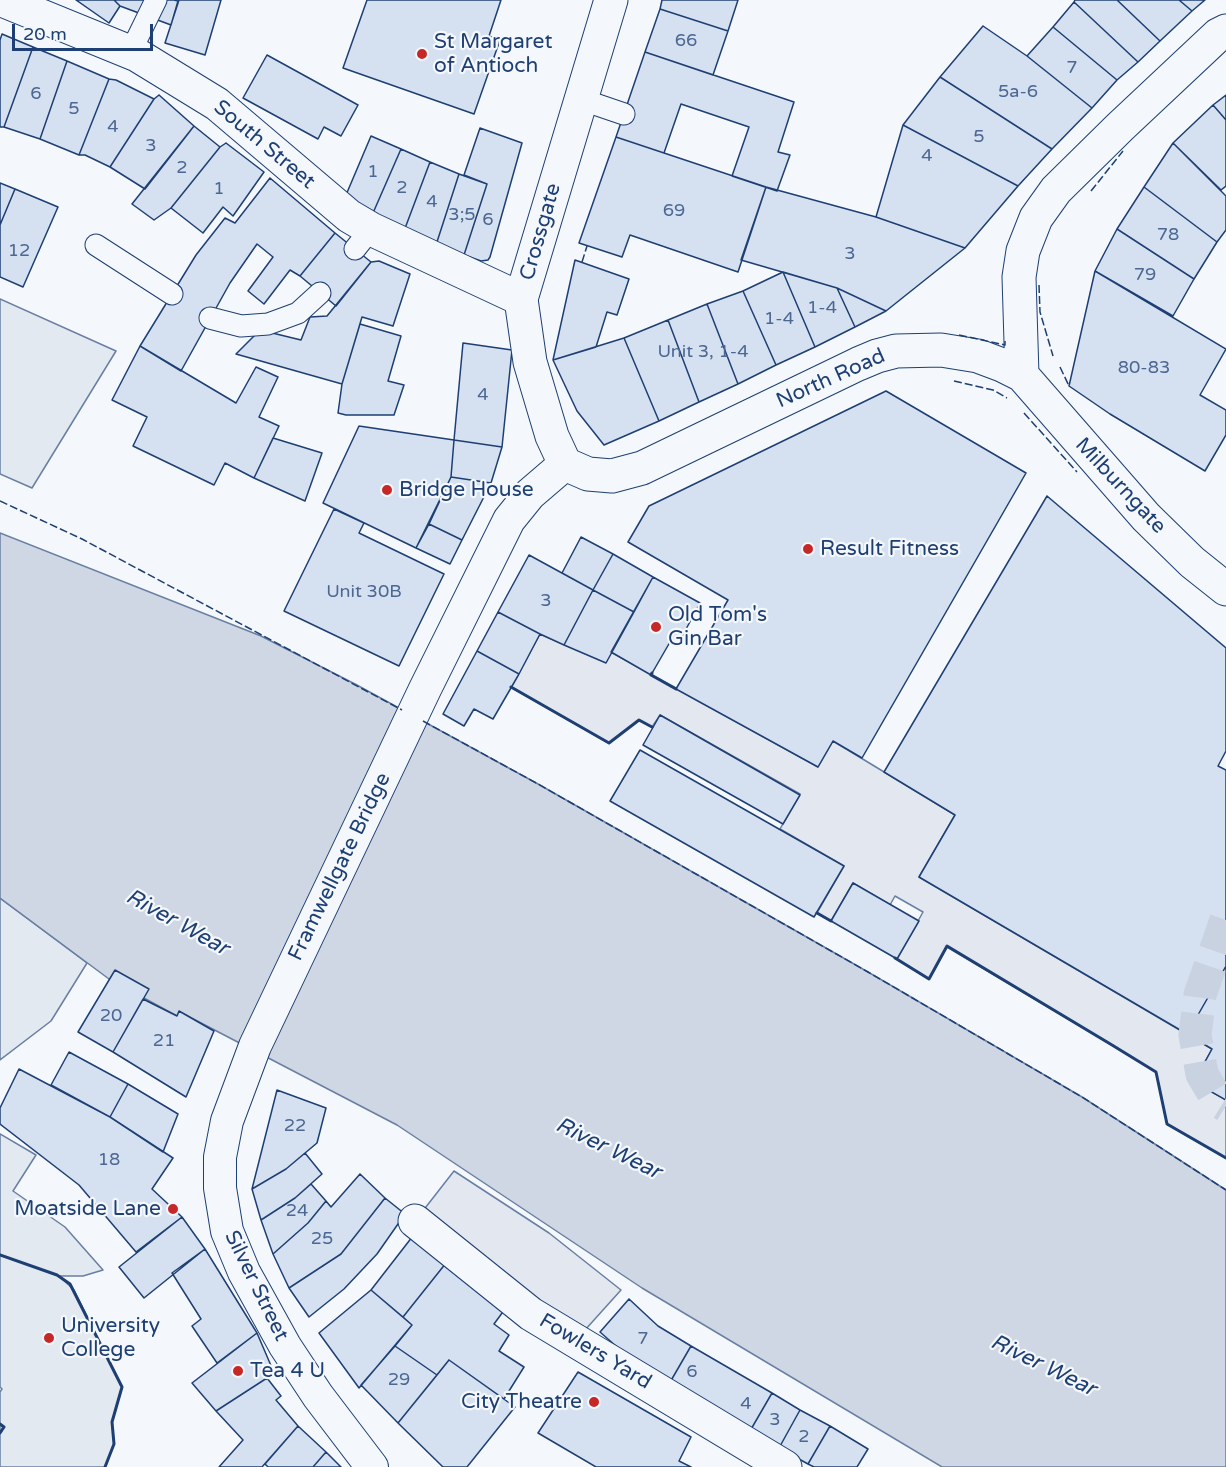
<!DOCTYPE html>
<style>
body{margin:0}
#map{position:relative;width:1226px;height:1467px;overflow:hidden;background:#f4f7fb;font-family:"Varela Round",sans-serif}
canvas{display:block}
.scale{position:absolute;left:12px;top:24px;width:141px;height:27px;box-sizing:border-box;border:3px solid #1d3f73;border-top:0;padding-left:8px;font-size:18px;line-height:21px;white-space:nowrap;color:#1d3f73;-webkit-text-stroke:4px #f4f7fb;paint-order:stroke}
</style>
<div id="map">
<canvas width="1226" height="1467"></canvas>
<div class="scale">20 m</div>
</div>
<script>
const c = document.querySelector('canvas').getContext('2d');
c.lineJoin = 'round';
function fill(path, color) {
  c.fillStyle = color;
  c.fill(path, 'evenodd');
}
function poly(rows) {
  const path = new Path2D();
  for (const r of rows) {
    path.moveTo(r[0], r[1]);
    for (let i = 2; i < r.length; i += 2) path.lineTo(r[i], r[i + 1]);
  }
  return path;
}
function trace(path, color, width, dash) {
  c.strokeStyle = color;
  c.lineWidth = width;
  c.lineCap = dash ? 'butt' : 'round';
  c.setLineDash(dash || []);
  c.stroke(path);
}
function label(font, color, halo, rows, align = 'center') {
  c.font = font + ' "Varela Round",sans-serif';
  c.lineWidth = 4.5;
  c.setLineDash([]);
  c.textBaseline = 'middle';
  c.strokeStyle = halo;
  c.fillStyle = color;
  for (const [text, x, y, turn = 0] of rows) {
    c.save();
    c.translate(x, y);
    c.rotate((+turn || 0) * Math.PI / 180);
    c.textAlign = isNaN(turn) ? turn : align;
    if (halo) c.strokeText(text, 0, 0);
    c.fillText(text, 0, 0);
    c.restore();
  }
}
const green = poly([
 [0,299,116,351,32,488,0,474,0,299],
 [0,898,87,963,51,1021,0,1060,0,898],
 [0,1134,36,1155,13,1191,65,1227,103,1270,83,1276,59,1276,74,1290,122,1387,112,1422,114,1444,105,1467,0,1467,0,1392,2,1389,0,1387,0,1134]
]);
fill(green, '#e3e9f0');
trace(green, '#687fa3', 1.5);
const parking = poly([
 [540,634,605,662,611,652,818,767,833,741,955,815,919,877,1212,1049,1194,1081,1226,1100,1226,1158,1167,1124,1156,1072,1112,1045,947,947,929,979,897,959,923,912,895,896,890,905,853,883,831,921,817,913,844,866,780,829,800,794,660,715,652,727,639,720,609,743,511,687,540,634],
 [454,1171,549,1233,621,1290,576,1340,415,1221,454,1171]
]);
fill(parking, '#e3e8f0');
trace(parking, '#687fa3', 1.5);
const water = poly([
 [0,533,261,636,355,684,538,784,868,972,1082,1097,1226,1190,1226,1467,942,1467,642,1288,397,1125,180,1012,177,1016,109,979,0,898,0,533]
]);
fill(water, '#cfd7e4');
trace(water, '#687fa3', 1.5);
const building = poly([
 [76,0,114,0,120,6,109,23,76,0],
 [114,0,174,0,178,1,171,25,120,6,114,0],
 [179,0,221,0,205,55,165,43,179,0],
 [367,0,501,0,489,36,500,40,474,114,343,68,367,0],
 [662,0,738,0,728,31,660,9,662,0],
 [1075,0,1117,0,1160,41,1138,62,1074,2,1075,0],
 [1117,0,1179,0,1192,11,1160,41,1117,0],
 [1179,0,1205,0,1192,11,1179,0],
 [1074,2,1138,62,1117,80,1053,27,1074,2],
 [660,9,728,31,713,75,645,52,660,9],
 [983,26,1027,56,1092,108,1052,149,940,77,983,26],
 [1053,27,1117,80,1092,108,1027,56,1053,27],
 [2,34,33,47,4,127,0,127,0,40,2,34],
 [33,47,67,61,40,139,4,127,33,47],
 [645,52,794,102,778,152,790,155,777,191,732,176,749,127,681,104,664,153,616,137,645,52],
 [267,55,358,105,341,136,324,127,318,139,243,98,267,55],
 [67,61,109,79,79,155,40,139,67,61],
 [940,77,1052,149,1018,186,903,125,940,77],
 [109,79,116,80,154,99,110,167,85,155,79,155,109,79],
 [159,95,194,126,145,189,110,167,154,99,159,95],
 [1226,95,1226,120,1213,105,1226,95],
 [1213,105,1226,120,1226,186,1221,190,1173,143,1213,105],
 [903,125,1018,186,965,248,876,217,903,125],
 [194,126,220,147,171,208,154,220,132,204,194,126],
 [480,128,522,143,490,257,488,260,481,261,464,255,487,184,464,175,480,128],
 [371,136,401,149,373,213,346,195,371,136],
 [616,137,766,187,738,272,630,235,622,257,579,243,616,137],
 [226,143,264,172,233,216,223,207,203,233,171,208,220,147,226,143],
 [1173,143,1226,196,1226,230,1217,242,1144,187,1173,143],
 [401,149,430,162,404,231,373,213,401,149],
 [430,162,459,174,436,245,404,231,430,162],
 [459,174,487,184,464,255,436,245,459,174],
 [270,178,335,233,300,276,290,270,264,304,248,291,273,257,257,244,230,283,181,371,140,346,196,255,225,218,235,223,270,178],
 [0,183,15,189,0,225,0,183],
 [766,187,876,217,965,248,886,311,837,288,741,260,766,187],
 [1144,187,1217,242,1194,279,1117,229,1144,187],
 [15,189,58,207,23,287,0,277,0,225,15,189],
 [1117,229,1194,279,1173,316,1095,271,1117,229],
 [335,233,371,262,336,306,300,276,335,233],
 [575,260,629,279,617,315,607,312,596,347,553,360,575,260],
 [379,261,410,274,393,326,362,317,342,384,236,354,260,330,301,340,310,317,327,316,371,262,379,261],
 [1095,271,1226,349,1200,395,1226,410,1226,435,1205,471,1110,414,1069,386,1095,271],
 [783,272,837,288,855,327,815,347,783,272],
 [783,272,815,347,776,365,743,291,783,272],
 [837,288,886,311,855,327,837,288],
 [743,291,776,365,738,384,707,304,743,291],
 [707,304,738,384,699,402,668,320,707,304],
 [668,320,699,402,659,421,624,338,668,320],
 [360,324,401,336,388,381,404,385,394,415,346,415,338,413,342,384,360,324],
 [624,338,659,421,604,445,577,411,553,360,624,338],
 [463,343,512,350,502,447,454,440,463,343],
 [140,346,236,403,256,367,278,377,259,417,279,426,254,478,225,463,214,485,133,446,147,417,112,400,140,346],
 [886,391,1026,473,862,758,833,741,818,767,676,689,728,600,628,542,649,506,886,391],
 [359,426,454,440,451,477,416,548,323,503,359,426],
 [273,438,322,453,305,501,254,478,273,438],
 [454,440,502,447,491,483,451,477,454,440],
 [451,477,491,483,462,540,429,524,451,477],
 [1047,496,1226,648,1226,751,1218,766,1226,770,1226,966,1187,1034,919,877,955,815,884,772,1047,496],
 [334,509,364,523,359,533,444,574,399,666,284,611,334,509],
 [429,524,462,540,450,564,416,548,429,524],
 [581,537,613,554,593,590,562,573,581,537],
 [613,554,653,577,634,612,593,590,613,554],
 [529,555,593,590,564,645,540,634,498,612,529,555],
 [653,577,700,603,677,646,670,642,651,675,611,652,653,577],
 [593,590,634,612,606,663,564,645,593,590],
 [498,612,540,634,519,674,477,651,498,612],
 [477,651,519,674,493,719,474,709,464,726,443,714,477,651],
 [660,715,800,795,783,824,643,745,660,715],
 [640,750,844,866,814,917,610,801,640,750],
 [853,883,919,921,897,959,831,921,853,883],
 [1226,966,1226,1100,1194,1082,1212,1049,1187,1034,1226,966],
 [115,970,149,989,113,1052,78,1032,115,970],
 [143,999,177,1016,179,1011,214,1031,186,1097,113,1052,143,999],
 [69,1052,128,1084,110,1117,51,1085,69,1052],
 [19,1069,110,1117,173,1158,152,1189,182,1217,136,1252,79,1185,0,1124,0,1108,19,1069],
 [128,1084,178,1114,163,1152,110,1117,128,1084],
 [277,1090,326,1108,317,1143,286,1169,252,1189,277,1090],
 [305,1153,322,1174,295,1198,261,1220,252,1189,286,1169,305,1153],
 [360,1174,385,1198,341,1254,289,1288,273,1254,308,1223,326,1201,331,1207,360,1174],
 [311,1184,326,1201,308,1223,273,1254,261,1220,295,1198,311,1184],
 [385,1198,405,1214,377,1254,344,1289,309,1317,289,1288,341,1254,385,1198],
 [182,1217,205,1249,144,1298,119,1267,182,1217],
 [416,1232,450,1258,403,1317,371,1290,416,1232],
 [205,1249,257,1333,217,1363,192,1326,201,1319,172,1273,205,1249],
 [450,1258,508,1305,494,1324,509,1335,499,1351,524,1367,504,1399,449,1360,437,1375,395,1346,412,1325,403,1317,450,1258],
 [371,1290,412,1325,359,1388,319,1333,371,1290],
 [629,1299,658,1326,691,1346,669,1384,634,1362,600,1332,629,1299],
 [257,1333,272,1368,264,1374,267,1378,216,1411,192,1383,257,1333],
 [395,1346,437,1375,398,1423,361,1385,395,1346],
 [691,1346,772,1393,750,1431,669,1384,691,1346],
 [449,1360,515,1407,467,1467,443,1467,398,1423,449,1360],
 [578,1372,691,1437,679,1461,691,1467,596,1467,538,1433,578,1372],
 [267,1378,281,1396,276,1400,298,1426,262,1467,219,1467,243,1440,216,1411,267,1378],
 [772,1393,800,1410,779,1448,750,1431,772,1393],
 [800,1410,830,1426,808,1464,779,1448,800,1410],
 [298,1426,326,1452,313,1467,268,1467,265,1464,298,1426],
 [830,1426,868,1449,857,1467,814,1467,808,1464,830,1426],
 [326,1452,341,1467,313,1467,326,1452]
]);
fill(building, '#d5e0f0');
trace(building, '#1d3f73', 1.5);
trace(poly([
 [1226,920,1200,995,1195,1035,1202,1074,1218,1101,1226,1106]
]), '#c9d2e0', 33, [33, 16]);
const service = poly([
 [130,53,156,0],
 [580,99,624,114],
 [96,245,172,294],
 [355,249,371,229],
 [210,318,241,326,268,324,298,313,320,293]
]);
const pedestrian = poly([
 [372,1467,318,1396,285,1346,244,1272,227,1231,220,1188,220,1157,227,1121,255,1046,425,689,509,520,530,494,565,464]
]);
const minor = poly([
 [2,0,137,55,217,104,349,216,371,229,521,299],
 [611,0,521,299,530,362,552,436,565,464,588,474,612,476,642,468,858,364,877,356,896,351,941,350,978,356,1002,365,1022,375,1146,517,1192,562,1226,589],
 [1022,375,1019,277,1023,251,1036,218,1056,190,1120,127,1218,35,1226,31],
 [415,1221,531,1314,785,1467]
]);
trace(service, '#1d3f73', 23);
trace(pedestrian, '#1d3f73', 34);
trace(minor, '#1d3f73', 35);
trace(service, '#f4f7fb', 21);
trace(pedestrian, '#f4f7fb', 32);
trace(minor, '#f4f7fb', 33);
trace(poly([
 [1091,191,1123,151],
 [582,262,587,246],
 [1039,285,1040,312,1053,356],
 [959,335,1005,345,1005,341],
 [1060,367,1069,386],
 [954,381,993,390,1007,398],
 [1024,413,1077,472],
 [0,501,82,539,402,710],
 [423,721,538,784,868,972,1082,1097,1226,1190]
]), '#1d3f73', 1.5, [8, 3]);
trace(poly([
 [652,673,651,675,676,689],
 [511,687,609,743,639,720,652,727],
 [817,913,831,921],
 [895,958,929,979,947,946,1112,1045,1156,1072,1167,1124,1226,1158],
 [0,1255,57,1275,70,1284,122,1387,112,1422,114,1444,105,1467],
 [0,1424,4,1427,0,1433]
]), '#1d3f73', 3);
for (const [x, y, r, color] of [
 [422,54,6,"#c62828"],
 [387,490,6,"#c62828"],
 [808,549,6,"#c62828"],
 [656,627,6,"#c62828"],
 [173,1209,6,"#c62828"],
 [49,1338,6,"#c62828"],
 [238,1371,6,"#c62828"],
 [594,1402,6,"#c62828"]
]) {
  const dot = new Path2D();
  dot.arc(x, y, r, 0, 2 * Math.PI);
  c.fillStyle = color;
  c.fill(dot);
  trace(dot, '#f4f7fb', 2);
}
label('18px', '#4b6792', null, [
 ["66",686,41],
 ["7",1072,68],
 ["5a-6",1018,92],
 ["6",36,94],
 ["5",74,109],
 ["4",113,127],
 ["5",979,137],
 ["3",151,146],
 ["4",927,156],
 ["2",182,168],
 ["1",373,172],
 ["2",402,188],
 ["1",219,189],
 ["4",432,202],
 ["69",674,211],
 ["3;5",462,215],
 ["6",488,220],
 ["78",1168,235],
 ["12",19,251],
 ["3",850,254],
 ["79",1145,275],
 ["1-4",822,308],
 ["1-4",779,319],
 ["Unit 3, 1-4",703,352],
 ["80-83",1144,368],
 ["4",483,395],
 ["Unit 30B",364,592],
 ["3",546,601],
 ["20",111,1016],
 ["21",164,1041],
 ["22",295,1126],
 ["18",109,1160],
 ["24",297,1211],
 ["25",322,1239],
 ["7",643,1339],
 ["6",692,1372],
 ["29",399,1380],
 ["4",746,1404],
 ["3",775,1420],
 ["2",804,1437]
]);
label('21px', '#1d3f73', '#f4f7fb', [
 ["St Margaret",434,42],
 ["of Antioch",434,66],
 ["Bridge House",399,490],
 ["Result Fitness",820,549],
 ["Old Tom's",668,615],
 ["Gin Bar",668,639],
 ["Moatside Lane",161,1209,"right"],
 ["University",61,1326],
 ["College",61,1350],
 ["Tea 4 U",250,1371],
 ["City Theatre",582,1402,"right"]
], 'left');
label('21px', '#1d3f73', '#f4f7fb', [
 ["South Street",264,145,40],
 ["Crossgate",541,232,-74],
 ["North Road",831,379,-24],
 ["Milburngate",1120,486,47],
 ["Framwellgate Bridge",340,867,-64],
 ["Silver Street",256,1286,64],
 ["Fowlers Yard",595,1352,31]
]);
label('italic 22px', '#1d3f73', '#f4f7fb', [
 ["River Wear",177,923,29],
 ["River Wear",608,1149,26],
 ["River Wear",1043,1366,26]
]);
</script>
